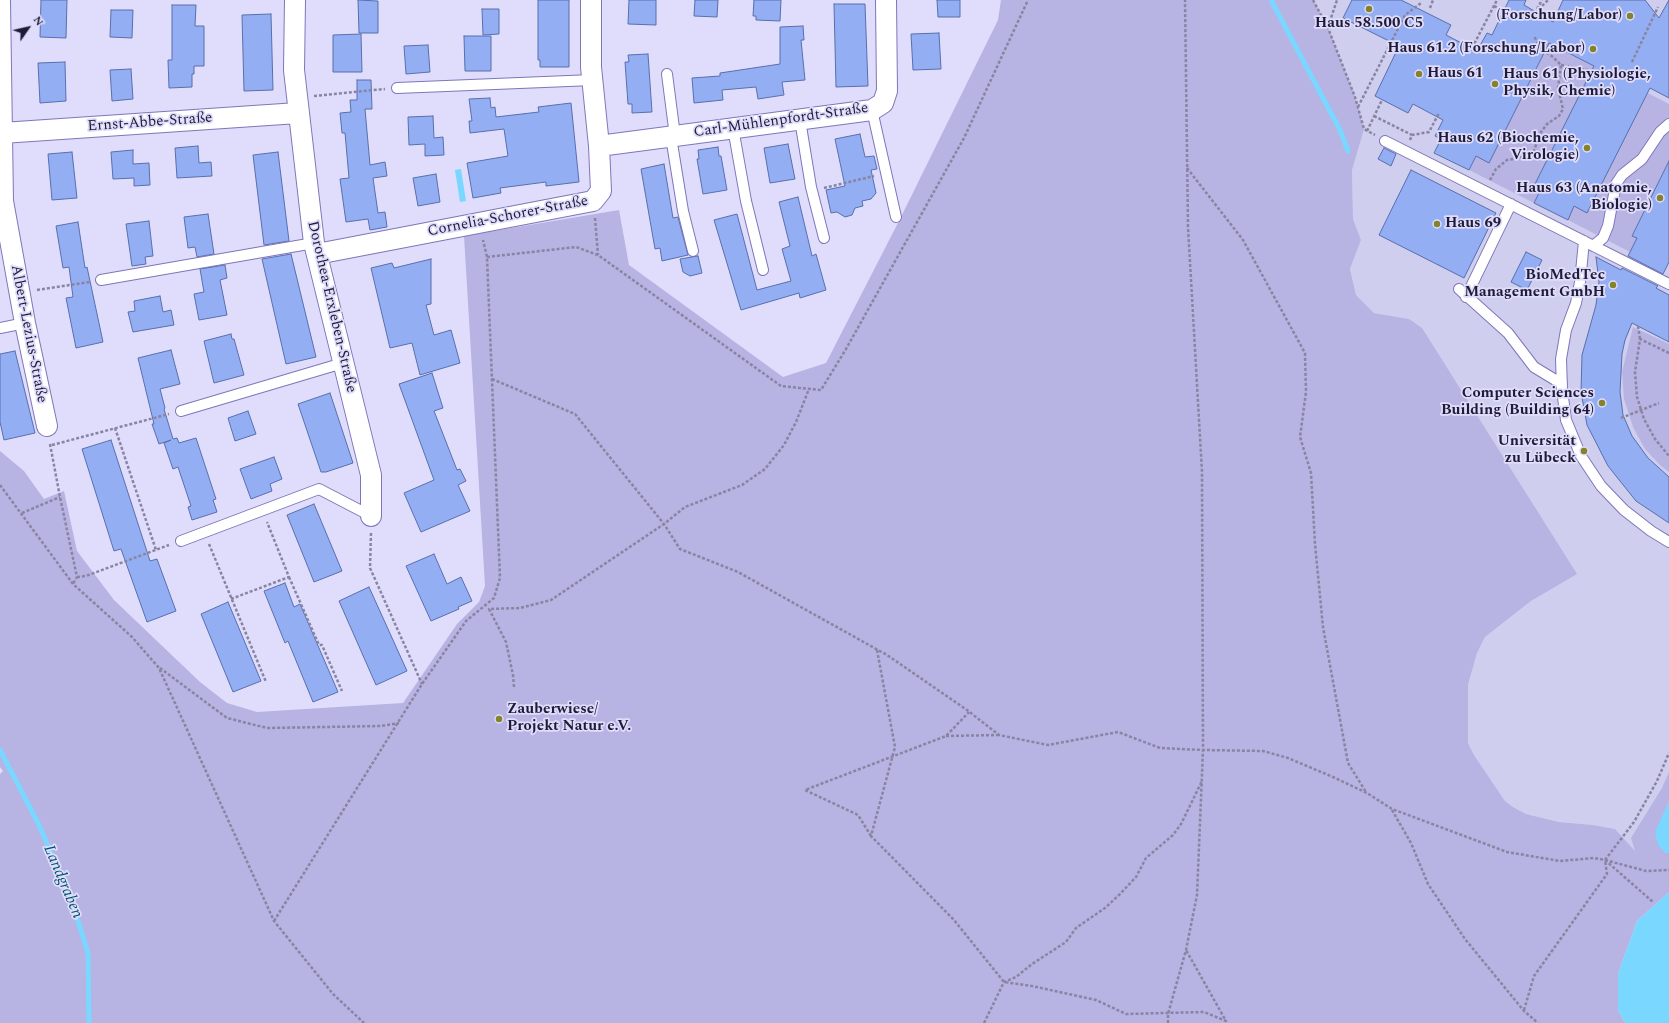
<!DOCTYPE html>
<meta charset="utf-8">
<style>
body{margin:0}
#map{position:relative;width:1669px;height:1023px;overflow:hidden;background:#dfddfb;font-family:Spectral,serif}
canvas{display:block}
.north{position:absolute;left:8px;top:8px;width:40px;height:40px;-webkit-text-stroke:3px #dfddfb;paint-order:stroke;rotate:56deg;font-size:11px;font-weight:700;line-height:16px;text-align:center;color:#1f1b37}
.north::after{content:'';display:block;margin:auto;width:14px;height:18px;background:#1f1b37;clip-path:polygon(50% 0,100% 100%,50% 72%,0 100%)}
</style>
<div id="map">
<canvas width="1669" height="1023"></canvas>
<div class="north">N</div>
</div>
<script>
const c = document.querySelector('canvas').getContext('2d');
c.lineJoin = 'round';
function fill(path, color) {
  c.fillStyle = color;
  c.fill(path, 'evenodd');
}
function poly(rows) {
  const path = new Path2D();
  for (const r of rows) {
    path.moveTo(r[0], r[1]);
    for (let i = 2; i < r.length; i += 2) path.lineTo(r[i], r[i + 1]);
  }
  return path;
}
function trace(path, color, width, dash) {
  c.strokeStyle = color;
  c.lineWidth = width;
  c.lineCap = dash ? 'butt' : 'round';
  c.setLineDash(dash || []);
  c.stroke(path);
}
function label(font, color, halo, rows, align = 'center') {
  c.font = font + ' Spectral,serif';
  c.lineWidth = 3.5;
  c.setLineDash([]);
  c.textBaseline = 'middle';
  c.strokeStyle = halo;
  c.fillStyle = color;
  for (const [text, x, y, turn = 0] of rows) {
    c.save();
    c.translate(x, y);
    c.rotate((+turn || 0) * Math.PI / 180);
    c.textAlign = isNaN(turn) ? turn : align;
    if (halo) c.strokeText(text, 0, 0);
    c.fillText(text, 0, 0);
    c.restore();
  }
}
fill(poly([
 [1269,0,1669,0,1669,868,1635,852,1615,829,1593,825,1559,822,1526,814,1513,807,1505,801,1474,755,1468,743,1468,685,1477,653,1485,637,1531,601,1576,574,1409,319,1374,313,1356,295,1350,269,1361,240,1353,219,1352,170]
]), '#d0ceef');
fill(poly([
 [1001,0,1313,0,1328,28,1355,97,1364,129,1352,170,1353,219,1361,240,1350,269,1356,295,1374,313,1409,319,1422,328,1577,574,1531,601,1485,637,1477,653,1468,685,1468,743,1474,755,1505,801,1513,807,1526,814,1559,822,1593,825,1615,829,1635,851,1631,838,1662,788,1669,772,1669,801,1656,832,1665,853,1669,853,1669,892,1637,921,1618,974,1618,1010,1625,1023,0,1023,0,774,3,771,0,767,0,451,24,471,44,499,64,491,77,551,114,600,200,682,227,703,257,712,403,703,457,624,479,602,485,586,464,236,619,210,629,265,783,377,826,363,900,219,998,20],
 [1534,36,1598,68,1586,83,1534,186,1541,189,1534,203,1469,170,1476,156,1489,163,1541,60],
 [1634,86,1669,104,1669,161,1632,235,1637,238,1630,252,1568,220,1574,206,1587,213,1639,109],
 [1633,327,1669,344,1669,472,1660,465,1645,449,1633,427,1624,399,1622,372]
]), '#b7b3e3');
fill(poly([
 [461,169,466,201,460,202,455,170],
 [1669,801,1669,853,1665,853,1658,845,1655,832],
 [1669,892,1669,1023,1625,1023,1618,1010,1618,974,1637,921]
]), '#7ad7ff');
trace(poly([
 [1271,0,1340,130,1348,151],
 [0,750,38,823,70,895,88,953,89,1023]
]), '#7ad7ff', 5);
const building = poly([
 [41,0,67,0,66,38,40,37,41,0],
 [358,0,378,1,378,33,359,33,358,0],
 [538,0,569,0,569,67,540,67,540,60,538,60,538,0],
 [629,0,656,0,656,25,628,24,629,0],
 [695,0,718,0,717,17,694,16,695,0],
 [754,0,781,0,780,21,756,20,756,16,753,16,754,0],
 [937,0,960,0,960,17,938,17,937,0],
 [1352,0,1401,0,1451,25,1446,35,1477,51,1487,33,1492,35,1509,0,1526,0,1524,5,1553,22,1563,0,1645,0,1659,18,1669,0,1669,98,1650,88,1587,213,1574,206,1568,220,1534,203,1541,189,1534,186,1594,66,1549,43,1489,163,1476,156,1469,170,1434,153,1441,139,1435,136,1443,120,1413,104,1408,113,1375,96,1399,46,1343,18,1352,0],
 [834,4,865,4,868,86,836,87,834,4],
 [172,5,196,5,195,26,204,26,204,66,194,66,194,74,192,74,192,87,169,88,168,60,172,60,172,5],
 [482,9,499,9,499,34,483,35,482,9],
 [111,10,133,10,132,38,110,37,111,10],
 [271,14,273,90,244,91,242,15,271,14],
 [803,26,804,40,801,40,805,80,782,82,784,95,758,99,756,87,722,90,723,100,694,103,692,78,720,76,720,73,780,64,780,27,803,26],
 [939,33,941,69,913,70,911,34,939,33],
 [361,34,362,72,333,72,333,35,361,34],
 [464,36,491,36,491,71,465,71,464,36],
 [428,45,430,72,406,74,404,46,428,45],
 [648,54,652,112,632,113,632,104,628,104,625,62,629,62,628,55,648,54],
 [65,62,66,101,40,103,38,63,65,62],
 [131,69,133,99,112,101,110,70,131,69],
 [357,80,371,80,372,109,365,109,370,165,385,162,387,176,373,178,378,213,385,212,387,227,370,230,368,219,346,222,340,179,349,178,345,133,342,133,340,113,351,112,350,100,357,100,357,80],
 [490,98,491,108,495,107,496,117,539,112,538,107,571,103,579,182,546,186,546,182,500,188,501,193,473,198,467,163,508,156,504,129,470,133,469,121,472,121,469,99,490,98],
 [433,116,434,138,443,137,444,155,425,156,425,144,409,145,408,117,433,116],
 [860,134,865,157,874,156,877,169,871,170,876,193,871,199,862,201,863,206,855,208,852,215,845,217,837,212,831,213,826,190,845,186,835,139,860,134],
 [788,144,795,179,770,183,764,148,788,144],
 [198,146,199,163,211,162,212,176,177,178,175,148,198,146],
 [718,147,719,156,721,156,727,190,703,194,697,159,699,159,698,150,718,147],
 [1384,148,1396,154,1391,166,1378,159,1384,148],
 [133,150,133,164,149,163,150,185,134,186,134,178,113,179,111,152,133,150],
 [72,152,77,198,52,200,48,154,72,152],
 [278,152,289,241,264,245,253,155,278,152],
 [1669,161,1669,262,1663,274,1628,256,1637,238,1632,236,1669,161],
 [664,164,673,218,678,217,688,255,662,261,660,248,655,249,641,169,664,164],
 [1411,170,1496,213,1464,278,1379,235,1411,170],
 [436,174,440,202,418,206,413,178,436,174],
 [798,197,812,256,816,254,826,290,800,298,799,293,741,310,714,220,737,214,757,290,791,281,782,249,790,246,779,202,798,197],
 [208,214,214,254,197,257,195,247,188,248,184,217,208,214],
 [149,221,153,256,145,257,146,264,132,266,126,224,149,221],
 [78,222,85,268,87,267,103,342,76,348,66,298,73,297,69,267,63,268,56,226,78,222],
 [1526,252,1542,260,1527,290,1511,282,1526,252],
 [291,254,316,357,286,364,262,259,291,254],
 [698,256,702,273,690,276,683,272,680,259,698,256],
 [1596,257,1621,270,1622,268,1658,286,1656,288,1669,295,1669,342,1632,323,1625,340,1622,354,1620,392,1623,415,1632,436,1648,458,1669,477,1669,523,1636,501,1608,466,1587,425,1581,392,1582,355,1596,305,1599,282,1596,257],
 [431,259,431,304,426,305,434,335,451,330,460,363,420,375,412,343,390,348,371,268,392,263,394,268,431,259],
 [225,265,227,278,220,280,227,315,199,320,194,294,204,292,200,269,225,265],
 [160,296,163,312,171,310,174,325,133,332,128,312,135,311,134,301,160,296],
 [231,334,232,339,234,339,244,375,214,383,204,341,231,334],
 [171,350,180,384,160,389,165,408,164,409,173,439,177,438,179,443,196,438,216,499,213,500,217,512,192,520,188,507,191,506,178,467,173,469,164,443,171,440,159,444,152,424,154,424,138,358,171,350],
 [15,351,35,433,4,440,0,422,0,354,15,351],
 [432,373,443,408,434,411,457,470,460,469,466,481,458,485,470,511,421,532,404,493,434,480,399,384,432,373],
 [330,393,353,463,326,472,321,472,298,404,330,393],
 [248,411,256,434,235,441,228,418,248,411],
 [111,440,150,561,157,559,176,611,147,622,121,549,114,551,82,449,111,440],
 [274,457,282,479,270,484,272,491,251,499,240,469,274,457],
 [314,504,342,571,314,582,287,515,314,504],
 [434,554,447,584,461,577,472,601,458,607,459,609,431,621,406,566,434,554],
 [285,583,294,607,300,604,338,692,313,702,288,641,285,643,264,591,285,583],
 [369,587,407,671,376,685,339,601,369,587],
 [228,602,261,681,233,692,201,614,228,602]
]);
fill(building, '#94aef4');
trace(building, '#586fad', 1);
const service = poly([
 [667,74,675,136],
 [397,88,593,80],
 [872,110,896,217],
 [800,120,811,187,824,238],
 [733,128,746,201,763,270],
 [671,137,683,211,693,251],
 [1385,141,1669,284],
 [1584,241,1580,282,1576,303,1566,330,1561,359,1562,390,1566,420,1581,456,1601,486,1624,510,1651,531,1669,542],
 [1593,246,1603,238,1608,226,1616,184,1622,175,1642,159,1660,132,1669,124],
 [101,280,314,243],
 [1459,289,1508,333,1534,367,1562,384],
 [1466,297,1511,204],
 [0,328,25,323],
 [181,411,343,363],
 [181,541,319,489,371,516]
]);
const minor = poly([
 [295,0,294,70,314,243,371,475,371,516],
 [0,2,3,201,25,323,47,426],
 [2,133,298,113],
 [599,146,872,110,883,103,887,91,886,0],
 [317,254,593,201,601,191,599,146,591,67,591,0]
]);
trace(service, '#7e76ba', 12);
trace(minor, '#7e76ba', 22);
trace(poly([
 [1313,0,1328,28,1355,97,1364,129,1375,135],
 [1494,6,1511,14],
 [1430,8,1433,0],
 [1537,9,1542,0],
 [1535,13,1548,0],
 [1328,27,1337,0],
 [1472,48,1497,0],
 [1632,62,1658,7],
 [1561,65,1597,72],
 [314,96,385,89],
 [1358,107,1405,15,1421,3],
 [1374,116,1412,135],
 [1367,131,1382,100],
 [1410,140,1412,135,1429,132,1439,113],
 [1187,168,1243,240,1305,353,1306,392,1300,437,1311,473,1315,544,1323,627,1348,763,1366,792],
 [1490,180,1496,169,1507,160,1525,157,1533,153,1541,132,1547,124,1559,116,1563,109,1558,88,1561,65,1553,57,1540,48,1534,36],
 [824,188,874,176],
 [595,218,598,255],
 [487,257,576,247,598,255,781,386,821,390,846,349,964,138,1028,0],
 [37,290,90,282],
 [1638,326,1640,339],
 [1669,353,1640,339,1635,372,1637,397,1644,419,1655,439,1669,456],
 [492,379,575,414,664,524,680,549,738,572,887,655,967,710,999,735,1048,745,1118,732,1160,748,1203,750,1263,751,1288,758,1333,777,1367,793,1392,809,1507,852,1560,861,1594,858,1605,860,1634,822,1657,781,1669,753],
 [1621,418,1659,403],
 [115,428,156,550],
 [50,444,60,497,77,577,73,584],
 [52,445,169,414],
 [0,485,73,584,132,637,159,668,274,921,333,994,364,1023],
 [22,513,60,497],
 [371,533,370,568,422,684],
 [209,544,266,682],
 [77,577,86,576,169,545],
 [289,577,319,645,322,645,342,691],
 [231,599,289,577,267,522],
 [877,650,895,747,871,836,954,920,1004,982,1032,986,1096,1000,1126,1014,1204,1012,1226,1021,1186,950],
 [160,668,227,718,267,728,381,726,399,723],
 [514,687,513,675,506,642,489,609,520,608,551,600,664,524,685,507,742,485,765,469,784,445,796,422,809,389],
 [946,736,999,735],
 [1392,810,1411,843,1428,884,1465,939,1524,1011,1538,1023],
 [871,836,858,815,805,790,946,736,969,712],
 [1605,860,1646,871,1669,870],
 [1605,860,1653,902],
 [274,921,422,684,466,621,494,598,500,578,487,257,483,240],
 [1524,1010,1534,976,1607,874,1605,860],
 [984,1023,1004,982,1016,977,1032,964,1066,942,1076,928,1105,908,1120,894,1136,877,1146,858,1173,835,1181,824,1202,781],
 [1168,1023,1168,1014,1186,950,1197,895,1203,750,1202,472,1188,227,1185,0]
]), '#8885a2', 2.5, [3, 2]);
trace(service, '#fff', 10);
trace(minor, '#fff', 20);
for (const [x, y, r, color] of [
 [1369,9,4,"#84822a"],
 [1630,16,4,"#84822a"],
 [1593,49,4,"#84822a"],
 [1419,74,4,"#84822a"],
 [1495,84,4,"#84822a"],
 [1587,148,4,"#84822a"],
 [1660,198,4,"#84822a"],
 [1437,224,4,"#84822a"],
 [1613,285,4,"#84822a"],
 [1602,403,4,"#84822a"],
 [1584,451,4,"#84822a"],
 [499,719,4,"#84822a"]
]) {
  const dot = new Path2D();
  dot.arc(x, y, r, 0, 2 * Math.PI);
  c.fillStyle = color;
  c.fill(dot);
  trace(dot, '#dfddfb', 1.5);
}
label('bold 15px', '#1f1b37', '#dfddfb', [
 ["(Forschung/Labor)",1622,16],
 ["Haus 58.500 C5",1369,24,"center"],
 ["Haus 61.2 (Forschung/Labor)",1585,49],
 ["Haus 61",1427,74,"left"],
 ["Haus 61 (Physiologie,",1503,75,"left"],
 ["Physik, Chemie)",1503,92,"left"],
 ["Haus 62 (Biochemie,",1579,139],
 ["Virologie)",1579,156],
 ["Haus 63 (Anatomie,",1652,189],
 ["Biologie)",1652,206],
 ["Haus 69",1445,224,"left"],
 ["BioMedTec",1605,276],
 ["Management GmbH",1605,293],
 ["Computer Sciences",1594,394],
 ["Building (Building 64)",1594,411],
 ["Universität",1576,442],
 ["zu Lübeck",1576,459],
 ["Zauberwiese/",507,710,"left"],
 ["Projekt Natur e.V.",507,727,"left"]
], 'right');
label('15px', '#1f1b37', '#dfddfb', [
 ["Carl-Mühlenpfordt-Straße",781,121,-8],
 ["Ernst-Abbe-Straße",150,123,-4],
 ["Cornelia-Schorer-Straße",508,217,-11],
 ["Dorothea-Erxleben-Straße",331,307,77],
 ["Albert-Lezius-Straße",28,334,79]
]);
label('italic 16px', '#00526c', '#dfddfb', [
 ["Landgraben",62,882,67]
]);
</script>
